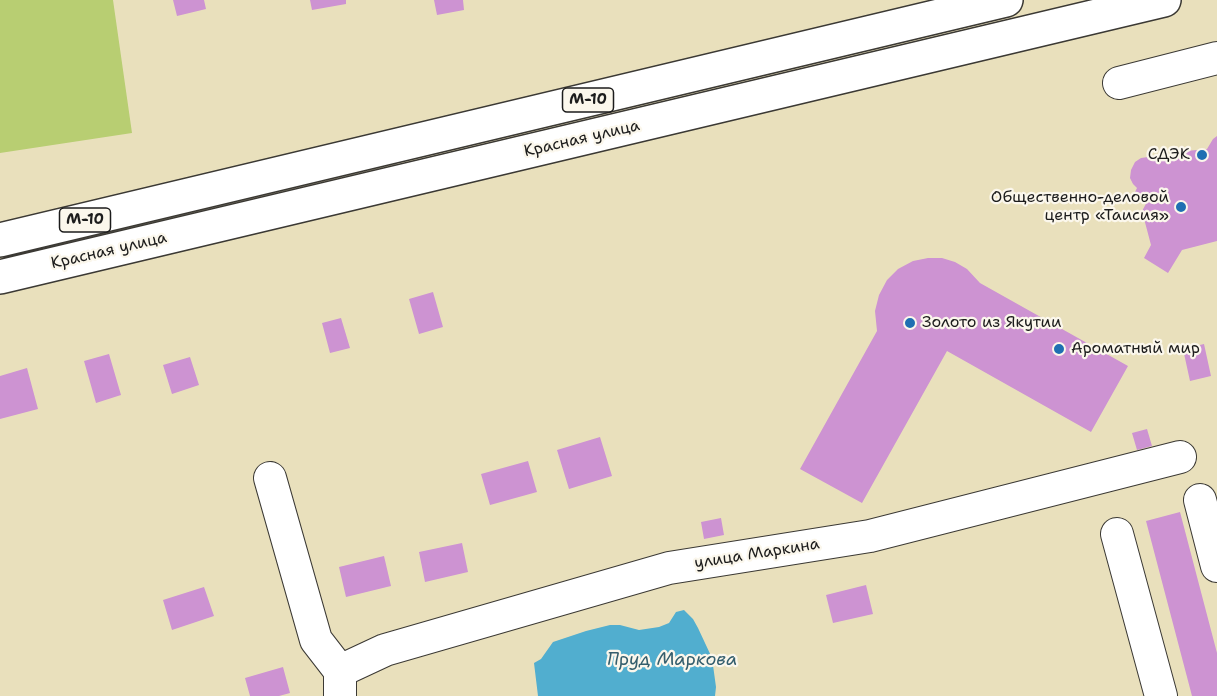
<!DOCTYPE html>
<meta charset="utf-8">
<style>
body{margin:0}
canvas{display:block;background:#e9e0bc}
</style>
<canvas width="1217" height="696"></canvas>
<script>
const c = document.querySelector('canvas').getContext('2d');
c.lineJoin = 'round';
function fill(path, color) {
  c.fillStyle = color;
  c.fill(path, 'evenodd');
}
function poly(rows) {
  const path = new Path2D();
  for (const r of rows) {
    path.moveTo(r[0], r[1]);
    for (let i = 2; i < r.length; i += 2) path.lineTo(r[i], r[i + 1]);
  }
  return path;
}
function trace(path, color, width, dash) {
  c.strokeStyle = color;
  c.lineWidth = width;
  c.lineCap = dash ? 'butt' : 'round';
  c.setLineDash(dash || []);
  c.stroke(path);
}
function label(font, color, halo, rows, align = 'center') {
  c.font = font + ' "Shantell Sans",sans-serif';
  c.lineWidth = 4.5;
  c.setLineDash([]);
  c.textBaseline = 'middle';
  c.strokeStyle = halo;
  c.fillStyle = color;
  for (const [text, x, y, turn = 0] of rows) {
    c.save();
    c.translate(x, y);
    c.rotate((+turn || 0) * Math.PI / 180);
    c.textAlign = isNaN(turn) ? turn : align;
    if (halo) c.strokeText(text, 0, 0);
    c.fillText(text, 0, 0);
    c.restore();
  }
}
fill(poly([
 [0,0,113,0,132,133,0,153]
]), '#b8ce72');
fill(poly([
 [684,610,693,619,698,628,712,658,716,687,715,696,538,696,534,663,541,659,553,642,586,631,610,625,620,625,639,630,659,627,669,623,676,612]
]), '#51aecf');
fill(poly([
 [173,0,204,0,206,9,177,16],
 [310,0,346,0,346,4,312,10],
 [434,0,463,0,464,10,437,15],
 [1217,136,1217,241,1182,250,1168,273,1144,258,1151,245,1142,211,1147,202,1134,194,1137,188,1133,184,1130,178,1131,170,1135,162,1141,158,1148,157,1156,160,1159,154,1171,161,1176,152,1207,149,1213,139],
 [928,258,942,258,955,262,967,269,980,283,1128,366,1091,432,947,351,862,503,800,469,877,331,875,311,879,295,887,280,898,269,913,261],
 [433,292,443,327,419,334,409,299],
 [341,318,350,348,330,353,322,323],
 [1204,344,1211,376,1190,381,1183,349],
 [109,354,121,395,96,403,84,361],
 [190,357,199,385,172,394,163,365],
 [27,368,38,409,0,419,0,376],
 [1147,429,1152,446,1137,450,1132,433],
 [600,437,612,476,569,489,557,450],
 [528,461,537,492,490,505,481,474],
 [1180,512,1217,653,1217,696,1192,696,1146,521],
 [721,518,724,535,704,539,701,522],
 [462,543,468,572,425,582,419,552],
 [384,556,391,586,346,597,339,567],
 [866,585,873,614,833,623,826,595],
 [204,587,214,616,172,630,163,600],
 [283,667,290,693,279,696,250,696,245,678]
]), '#cd93d2');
const minor = poly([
 [1119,83,1217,58],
 [270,478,316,640,340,671,340,696],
 [1200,500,1217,566],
 [1117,534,1161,696],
 [340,671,385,650,669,568,870,536,1180,457]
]);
const highway = poly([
 [0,240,1006,0],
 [0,277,1164,0]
]);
trace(minor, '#3b3934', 34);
trace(highway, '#3b3934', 36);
trace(minor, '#fff', 32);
trace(highway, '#fff', 33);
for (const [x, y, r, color] of [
 [1202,155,6,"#1f6fb2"],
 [1181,207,6,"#1f6fb2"],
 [910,323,6,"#1f6fb2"],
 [1059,349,6,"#1f6fb2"]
]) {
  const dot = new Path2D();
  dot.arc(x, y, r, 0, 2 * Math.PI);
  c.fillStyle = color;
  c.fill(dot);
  trace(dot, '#fbf7ec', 2);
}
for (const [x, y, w] of [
 [588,100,51],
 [85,220,51]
]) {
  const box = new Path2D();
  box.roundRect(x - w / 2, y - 12, w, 24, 4.5);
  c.fillStyle = '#fbf7ec';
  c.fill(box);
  trace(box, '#1c1c1c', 1.5);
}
label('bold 15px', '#1c1c1c', null, [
 ["М-10",588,100],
 ["М-10",85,220]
]);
label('16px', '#1c1c1c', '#fbf7ec', [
 ["Красная улица",582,139,-13],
 ["Красная улица",109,251,-13],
 ["улица Маркина",757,554,-9]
]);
label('16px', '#1c1c1c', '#fbf7ec', [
 ["СДЭК",1190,155],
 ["Общественно-деловой",1169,198],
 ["центр «Таисия»",1169,216],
 ["Золото из Якутии",922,323,"left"],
 ["Ароматный мир",1071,349,"left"]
], 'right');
label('italic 18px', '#345e6d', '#fbf7ec', [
 ["Пруд Маркова",672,660]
]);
</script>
